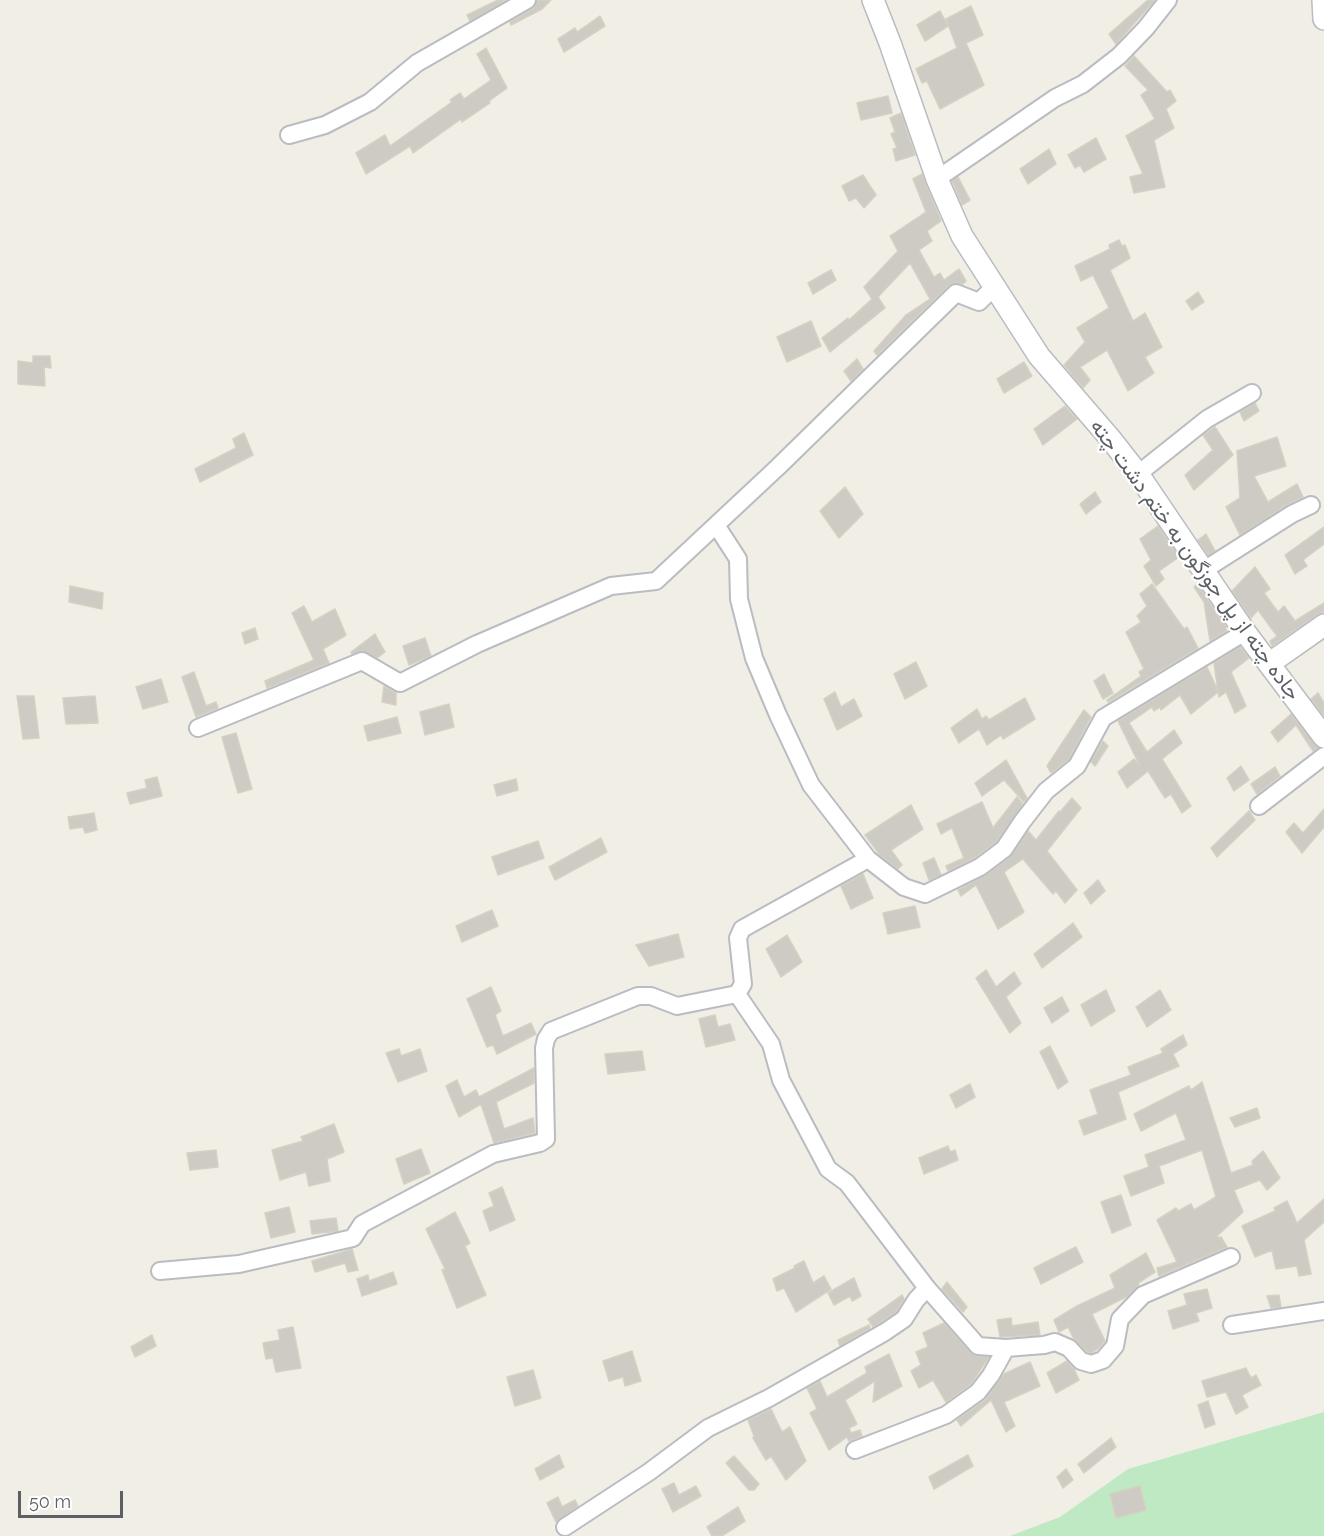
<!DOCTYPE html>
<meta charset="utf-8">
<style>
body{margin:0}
#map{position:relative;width:1324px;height:1536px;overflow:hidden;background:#f0eee5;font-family:Raleway,sans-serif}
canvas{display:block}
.scale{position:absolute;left:18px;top:1491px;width:105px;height:27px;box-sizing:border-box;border:3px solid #5c6066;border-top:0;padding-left:8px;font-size:18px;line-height:21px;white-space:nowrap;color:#5c6066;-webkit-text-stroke:4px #fff;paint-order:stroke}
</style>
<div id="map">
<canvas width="1324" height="1536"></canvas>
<div class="scale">50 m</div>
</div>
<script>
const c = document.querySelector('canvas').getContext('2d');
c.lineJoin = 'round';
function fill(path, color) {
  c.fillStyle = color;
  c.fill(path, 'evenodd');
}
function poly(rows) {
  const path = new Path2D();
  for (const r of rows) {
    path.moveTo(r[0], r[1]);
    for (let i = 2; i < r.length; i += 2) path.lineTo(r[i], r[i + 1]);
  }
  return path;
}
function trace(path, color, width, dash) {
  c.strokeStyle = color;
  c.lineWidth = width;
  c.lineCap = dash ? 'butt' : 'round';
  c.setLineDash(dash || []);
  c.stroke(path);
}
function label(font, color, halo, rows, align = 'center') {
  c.font = font + ' Raleway,Vazirmatn,sans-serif';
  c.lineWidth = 4.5;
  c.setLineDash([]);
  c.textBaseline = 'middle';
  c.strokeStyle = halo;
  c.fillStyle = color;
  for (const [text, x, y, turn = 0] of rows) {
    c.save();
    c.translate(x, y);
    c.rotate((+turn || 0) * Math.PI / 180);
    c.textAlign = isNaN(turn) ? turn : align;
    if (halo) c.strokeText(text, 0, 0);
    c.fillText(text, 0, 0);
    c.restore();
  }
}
fill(poly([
 [1324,1412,1324,1536,1010,1536,1060,1517,1128,1469]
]), '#bfe9c2');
const building = poly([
 [498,0,506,0,470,21,467,15,498,0],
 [537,0,551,0,542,9,511,25,510,22,533,9,537,0],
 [1148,0,1155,0,1116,44,1109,34,1148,0],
 [971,6,983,35,966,43,984,85,940,109,927,81,922,83,916,69,957,48,946,19,971,6],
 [940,11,948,26,925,41,917,25,940,11],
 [600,16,605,26,564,52,558,39,575,28,577,32,600,16],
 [486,48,507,88,489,101,490,103,462,122,461,119,413,153,410,146,366,174,356,153,385,135,390,146,452,102,450,100,460,93,464,99,491,80,477,54,486,48],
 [1134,56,1167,92,1170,90,1176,101,1166,109,1174,128,1154,140,1165,187,1134,193,1130,177,1143,174,1126,136,1155,119,1141,95,1148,90,1125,66,1134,56],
 [888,96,892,113,861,120,857,103,888,96],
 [901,113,915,155,896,161,893,149,897,148,891,134,895,132,890,118,901,113],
 [1096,138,1106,159,1084,172,1080,165,1075,168,1068,155,1096,138],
 [1049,149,1056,164,1028,184,1020,169,1049,149],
 [922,174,941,221,927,231,932,241,919,250,934,277,940,273,944,280,959,269,966,281,963,284,955,283,949,285,877,355,874,351,906,315,930,299,910,263,878,297,885,308,830,352,822,338,848,318,849,320,872,299,864,287,898,251,890,236,926,212,913,179,922,174],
 [863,175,876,195,864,208,856,198,849,201,842,186,863,175],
 [958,177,970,200,962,205,952,181,958,177],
 [1119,240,1122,246,1125,245,1130,258,1110,270,1133,321,1145,313,1162,347,1145,357,1154,373,1128,391,1107,350,1080,367,1090,380,1083,388,1064,365,1085,342,1077,328,1109,308,1093,275,1081,281,1075,266,1110,249,1109,245,1119,240],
 [831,270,836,280,813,294,808,283,831,270],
 [1198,292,1204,302,1192,310,1186,301,1198,292],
 [811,321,821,346,787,362,777,337,811,321],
 [33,356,50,356,51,368,44,367,45,386,18,384,18,361,33,363,33,356],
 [857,359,863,369,851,381,844,371,857,359],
 [1024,362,1032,376,1004,393,997,379,1024,362],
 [1255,403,1259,411,1244,421,1240,412,1255,403],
 [1065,406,1077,419,1043,445,1034,429,1065,406],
 [1215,427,1233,455,1194,490,1185,475,1213,450,1203,435,1215,427],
 [244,433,253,455,200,482,195,469,236,448,233,439,244,433],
 [1277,437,1286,466,1254,476,1268,502,1297,484,1303,497,1286,505,1240,535,1226,507,1240,498,1237,451,1277,437],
 [845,487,863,514,839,538,820,511,845,487],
 [1095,492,1101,502,1086,514,1080,504,1095,492],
 [1158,526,1179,557,1159,571,1164,579,1156,586,1144,566,1151,560,1140,539,1158,526],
 [1324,527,1324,544,1303,560,1307,566,1295,574,1285,555,1324,527],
 [1206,534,1215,551,1208,555,1198,540,1206,534],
 [1255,567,1270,589,1264,593,1278,612,1284,606,1295,621,1324,603,1324,612,1317,615,1272,646,1270,641,1277,636,1258,610,1251,618,1232,591,1255,567],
 [1152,584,1184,629,1187,627,1198,648,1108,702,1107,700,1141,676,1139,672,1144,669,1126,632,1141,622,1137,616,1147,606,1140,594,1152,584],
 [1197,584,1226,626,1226,631,1210,641,1204,602,1194,587,1197,584],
 [70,586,103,593,102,609,69,602,70,586],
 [304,606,312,622,335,609,346,635,323,649,329,663,267,688,265,681,314,660,292,613,304,606],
 [255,628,258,639,245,644,242,633,255,628],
 [375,634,385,652,377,658,363,651,352,654,351,652,375,634],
 [425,638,431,656,409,665,403,646,425,638],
 [1240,647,1249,658,1231,672,1246,706,1235,713,1226,692,1219,697,1218,692,1191,714,1180,695,1161,710,1160,707,1154,711,1152,707,1129,723,1147,752,1174,730,1182,743,1162,759,1191,806,1182,813,1171,794,1165,798,1148,771,1127,788,1118,772,1134,759,1140,766,1118,721,1207,667,1218,691,1214,663,1240,647],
 [916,662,927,686,905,699,894,674,916,662],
 [194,672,206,706,216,702,218,708,196,717,182,677,194,672],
 [1104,674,1113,693,1103,699,1094,681,1104,674],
 [161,679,168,702,143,709,136,687,161,679],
 [384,686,396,693,396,705,382,702,384,686],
 [835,692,841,707,854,699,862,716,837,730,824,699,835,692],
 [1318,693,1324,703,1324,716,1311,699,1318,693],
 [17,696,34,696,39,738,23,739,17,696],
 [95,696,98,723,66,724,63,698,95,696],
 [1025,698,1035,719,1003,739,1001,735,987,745,979,729,959,743,951,728,977,709,982,719,986,716,989,720,1025,698],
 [449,704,454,727,425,735,420,712,449,704],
 [1084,710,1091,717,1069,759,1051,773,1047,766,1084,710],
 [1291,714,1318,748,1313,751,1296,725,1278,742,1271,732,1291,714],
 [397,717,401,733,368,741,364,726,397,717],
 [236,733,252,789,238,793,222,737,236,733],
 [1103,741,1108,746,1095,766,1091,762,1103,741],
 [1006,760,1027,798,1024,802,1004,780,982,796,975,783,1006,760],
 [1241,766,1249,780,1234,791,1227,778,1241,766],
 [1275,767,1280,776,1257,794,1251,784,1275,767],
 [157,777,162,796,130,804,127,793,147,788,145,780,157,777],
 [516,779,518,790,497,796,494,785,516,779],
 [1017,797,1023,804,996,842,974,858,948,871,946,866,964,858,952,828,941,834,937,824,982,802,993,828,1017,797],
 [1072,798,1081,808,1047,851,1077,890,1065,903,1056,891,1053,894,1023,859,1004,872,1024,912,998,929,976,885,961,896,958,890,985,876,1010,857,1028,831,1036,840,1059,811,1060,812,1072,798],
 [911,805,923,829,891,850,902,865,898,869,880,855,865,835,911,805],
 [1324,809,1324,827,1302,853,1286,832,1294,823,1303,833,1324,809],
 [1249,811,1255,820,1217,857,1211,848,1249,811],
 [94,813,97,830,85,833,83,827,70,829,68,817,94,813],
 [601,838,607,852,555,880,549,867,601,838],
 [538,841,544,858,498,875,492,857,538,841],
 [934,858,941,875,929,880,923,863,934,858],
 [863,874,873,898,851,909,841,886,863,874],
 [1098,880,1105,891,1091,904,1084,893,1098,880],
 [915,906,920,927,888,934,883,913,915,906],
 [492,910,498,926,462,942,456,926,492,910],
 [1073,923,1082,937,1042,968,1034,954,1073,923],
 [678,934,684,957,649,966,636,945,678,934],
 [787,935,802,962,781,977,766,949,787,935],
 [986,970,996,987,1014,972,1021,984,1006,997,1021,1023,1010,1033,976,978,986,970],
 [491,987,501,1011,495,1015,503,1036,531,1023,536,1034,497,1054,493,1045,487,1047,467,999,491,987],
 [1106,990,1115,1011,1091,1026,1081,1005,1106,990],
 [1160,990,1171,1010,1147,1027,1136,1007,1160,990],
 [1062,997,1069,1011,1052,1023,1044,1008,1062,997],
 [715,1015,718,1027,730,1024,735,1040,706,1047,699,1019,715,1015],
 [1183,1035,1187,1045,1173,1054,1179,1066,1118,1092,1126,1119,1084,1135,1079,1121,1098,1114,1090,1090,1131,1075,1128,1067,1163,1053,1161,1049,1183,1035],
 [1050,1046,1068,1082,1058,1089,1040,1052,1050,1046],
 [399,1049,401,1056,420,1049,427,1071,398,1082,386,1053,399,1049],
 [642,1051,645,1070,608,1074,605,1054,642,1051],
 [534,1068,534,1083,496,1102,504,1129,533,1118,535,1133,494,1143,481,1104,459,1117,446,1086,457,1080,464,1097,476,1090,479,1097,534,1068],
 [1202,1082,1231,1173,1253,1165,1252,1161,1263,1151,1280,1178,1267,1190,1260,1180,1234,1190,1243,1212,1217,1236,1219,1238,1221,1237,1227,1247,1159,1276,1157,1268,1177,1262,1157,1220,1176,1208,1178,1211,1191,1204,1194,1210,1216,1197,1202,1150,1159,1166,1164,1183,1131,1196,1124,1176,1149,1167,1145,1155,1186,1140,1176,1113,1141,1131,1134,1114,1189,1086,1191,1090,1202,1082],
 [970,1084,975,1097,956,1108,950,1095,970,1084],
 [1257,1108,1260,1118,1235,1127,1230,1118,1257,1108],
 [334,1124,344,1152,327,1159,330,1181,309,1186,306,1172,280,1180,272,1150,303,1141,301,1137,334,1124],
 [948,1146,950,1152,955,1150,958,1160,924,1174,919,1158,948,1146],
 [421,1149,430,1173,404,1184,396,1159,421,1149],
 [216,1150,218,1167,190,1170,187,1153,216,1150],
 [502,1187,515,1220,490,1231,483,1211,494,1206,489,1193,502,1187],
 [1121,1195,1131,1225,1112,1233,1101,1202,1121,1195],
 [1324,1199,1324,1222,1304,1240,1311,1274,1299,1276,1297,1266,1276,1269,1272,1250,1255,1257,1242,1226,1275,1211,1274,1208,1287,1201,1297,1223,1324,1199],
 [289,1207,295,1232,271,1238,265,1213,289,1207],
 [455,1212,470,1243,465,1246,486,1295,457,1308,442,1270,445,1269,426,1229,455,1212],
 [336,1218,338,1231,312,1234,310,1221,336,1218],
 [1076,1247,1083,1262,1041,1284,1034,1268,1076,1247],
 [352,1249,358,1270,348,1272,345,1263,315,1272,312,1261,352,1249],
 [1146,1253,1155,1272,1138,1283,1139,1285,1128,1296,1092,1314,1105,1341,1099,1348,1091,1353,1087,1352,1074,1339,1068,1327,1059,1332,1054,1320,1077,1306,1115,1288,1110,1275,1146,1253],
 [804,1261,813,1283,824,1276,831,1289,796,1312,784,1288,777,1291,773,1279,795,1268,794,1266,804,1261],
 [393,1272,397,1284,362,1296,357,1279,368,1275,369,1281,393,1272],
 [854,1278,861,1296,852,1301,850,1296,834,1305,828,1293,854,1278],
 [947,1282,967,1307,963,1312,942,1289,947,1282],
 [1207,1289,1212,1308,1196,1313,1199,1321,1173,1329,1168,1311,1187,1305,1184,1294,1207,1289],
 [902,1295,904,1299,896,1312,873,1327,868,1319,902,1295],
 [1279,1295,1281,1307,1271,1308,1267,1296,1279,1295],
 [1011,1318,1012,1326,1038,1322,1040,1335,1000,1337,997,1320,1011,1318],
 [944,1323,971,1353,977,1356,989,1357,971,1384,946,1402,933,1380,919,1388,911,1371,921,1365,916,1352,928,1347,923,1333,944,1323],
 [869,1325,870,1328,840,1346,838,1340,869,1325],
 [293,1327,301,1368,276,1372,273,1358,266,1359,263,1343,280,1340,278,1330,293,1327],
 [152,1335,156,1346,135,1357,131,1347,152,1335],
 [632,1351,641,1381,625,1386,623,1377,609,1381,603,1361,632,1351],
 [889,1354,902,1386,873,1402,875,1381,845,1400,857,1424,849,1428,851,1433,860,1430,862,1436,849,1441,847,1437,829,1450,810,1413,817,1409,807,1388,820,1381,827,1397,867,1373,865,1367,889,1354],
 [1067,1361,1074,1369,1079,1380,1056,1393,1047,1373,1067,1361],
 [1030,1362,1040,1386,1004,1402,1015,1426,1006,1432,991,1400,961,1426,957,1420,986,1399,1004,1374,1030,1362],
 [1246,1368,1251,1378,1256,1375,1261,1385,1242,1395,1248,1407,1236,1414,1226,1392,1207,1397,1202,1381,1246,1368],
 [533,1370,541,1398,515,1406,507,1377,533,1370],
 [1208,1401,1215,1424,1205,1428,1198,1405,1208,1401],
 [771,1409,782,1432,790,1427,806,1461,786,1480,771,1456,766,1460,753,1438,754,1436,748,1420,771,1409],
 [1111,1438,1116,1447,1084,1473,1078,1464,1111,1438],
 [559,1455,564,1467,540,1480,535,1469,559,1455],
 [968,1455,973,1466,934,1489,929,1477,968,1455],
 [734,1456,759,1484,754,1490,749,1490,726,1463,734,1456],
 [1066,1469,1073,1480,1063,1488,1057,1477,1066,1469],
 [674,1483,679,1495,696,1486,701,1496,673,1512,662,1489,674,1483],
 [1140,1486,1146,1510,1116,1518,1110,1494,1140,1486],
 [558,1497,562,1507,575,1500,578,1506,556,1522,547,1503,558,1497],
 [738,1507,745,1521,722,1536,712,1536,707,1527,738,1507]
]);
fill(building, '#cdcbc3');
trace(building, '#d5d1c2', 1.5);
const minor = poly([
 [289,135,325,125,370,102,417,63,527,0],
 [937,179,1055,98,1083,84,1119,56,1146,28,1168,0],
 [1138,474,1207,419,1252,393],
 [716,525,738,559,739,599,754,658,778,715,811,785,868,859,904,887,925,894,980,867,1004,849,1022,822,1046,791,1077,766,1103,718,1245,632],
 [1204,570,1292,514,1311,505],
 [198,728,362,661,400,683,477,644,611,586,656,581,778,467,956,293,979,302,995,286],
 [1259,806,1324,756],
 [737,994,771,1044,781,1080,828,1169,847,1183,927,1288],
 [160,1271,239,1264,353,1238,362,1224,493,1154,540,1143,546,1139,544,1048,546,1039,551,1031,638,996,651,996,677,1006,737,994,743,984,738,938,742,929,868,859],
 [1232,1325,1324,1311],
 [855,1450,946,1415,978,1392,991,1375,1006,1348],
 [565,1527,649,1472,708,1428,769,1398,885,1332,904,1319,916,1300,927,1288,978,1346,1006,1348,1044,1345,1055,1342,1069,1348,1081,1361,1091,1364,1103,1360,1115,1346,1120,1319,1143,1295,1231,1257]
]);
const tertiary = poly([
 [873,0,890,43,937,179,962,236,1039,356,1109,437,1138,474,1245,632,1324,737],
 [1323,0,1324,19],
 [1270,663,1324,625]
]);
trace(minor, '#b9bcc1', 20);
trace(tertiary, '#b9bcc1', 24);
trace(minor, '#fff', 16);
trace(tertiary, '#fff', 21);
label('21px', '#5c6066', '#fff', [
 ["جاده چته از پل جوزگون به ختم دشت چته",1195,560,54]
]);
</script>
